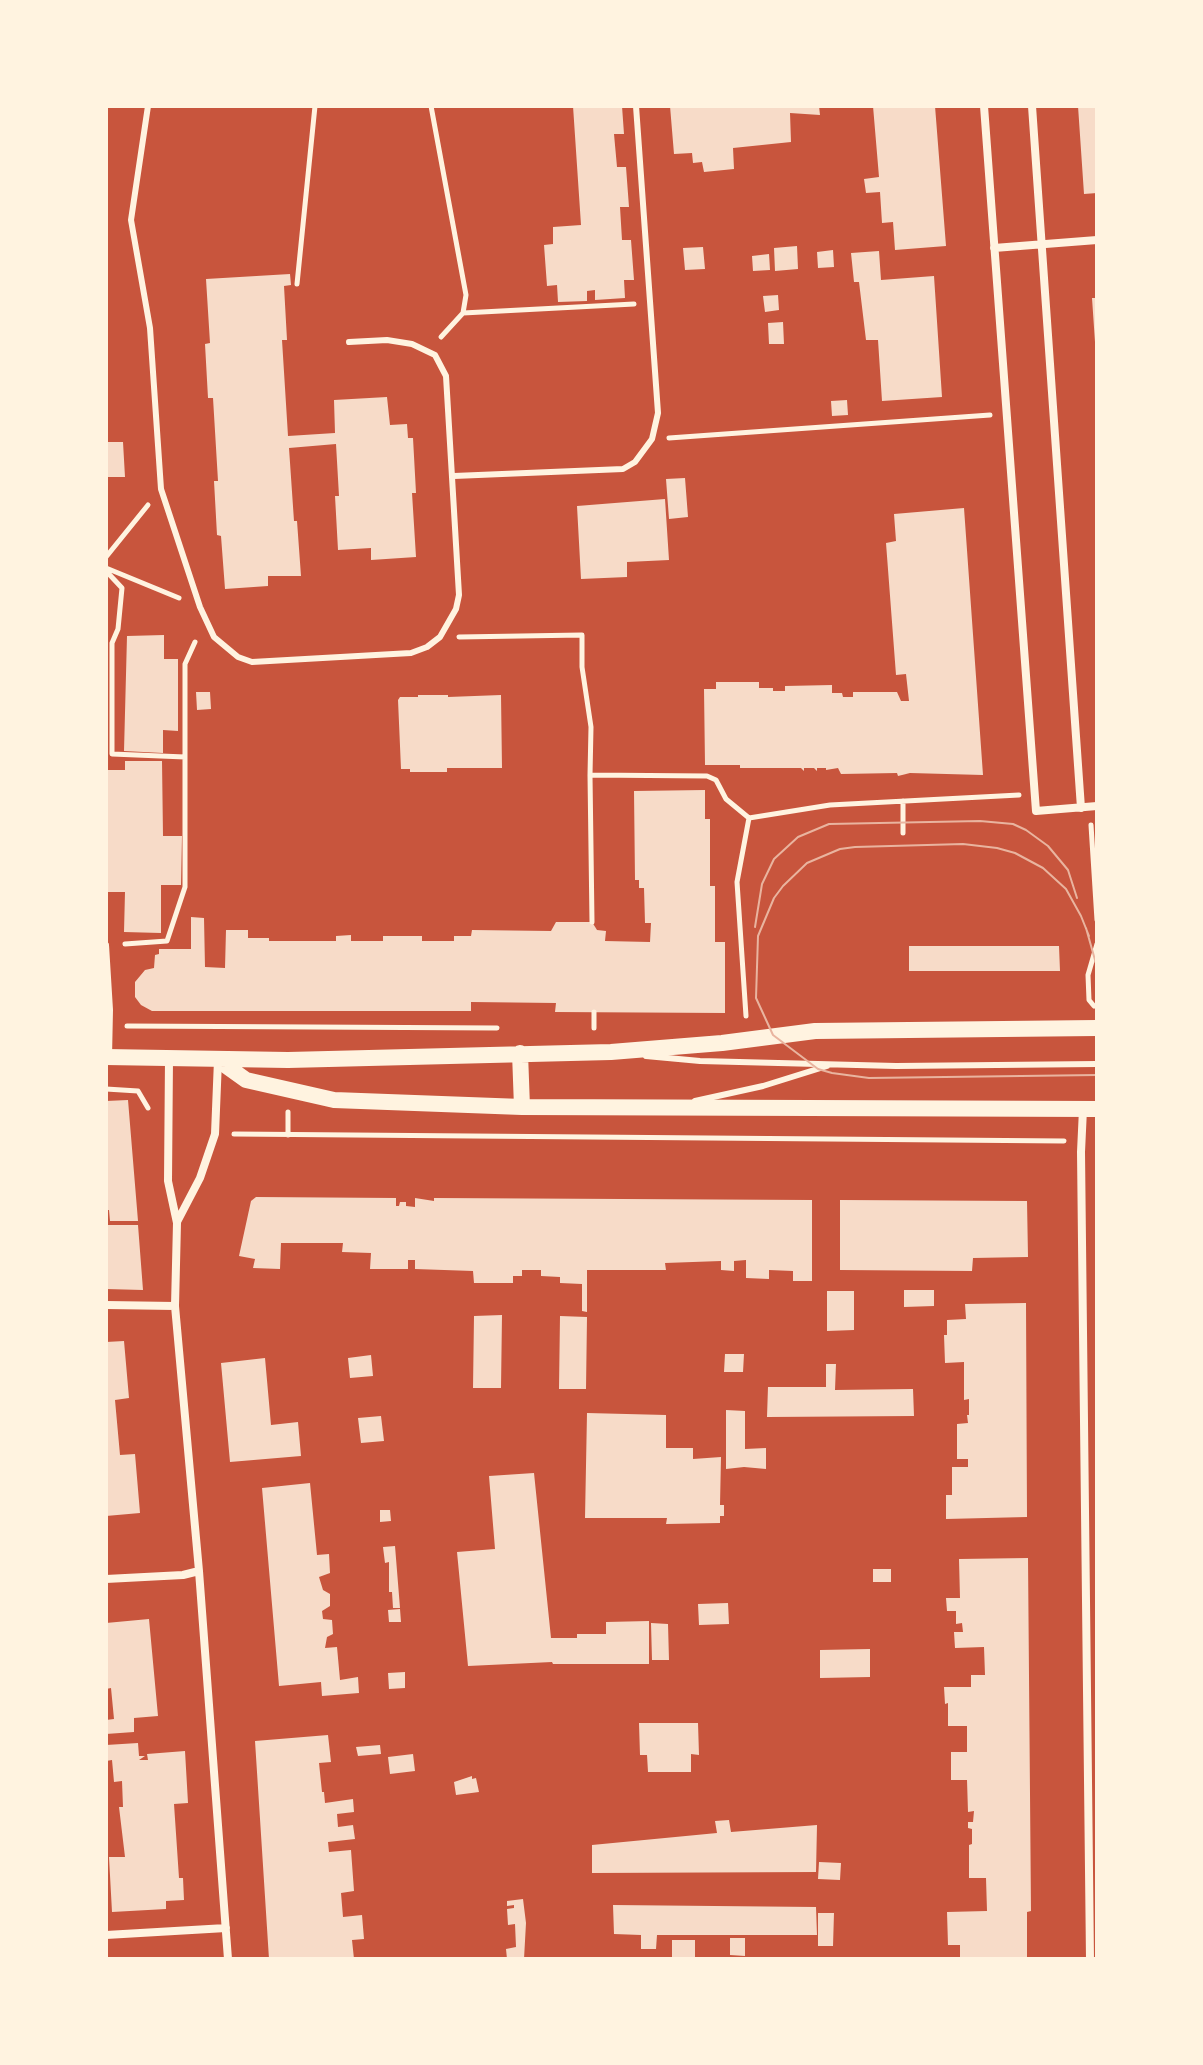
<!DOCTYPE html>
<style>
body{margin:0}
#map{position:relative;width:1203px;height:2065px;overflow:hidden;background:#c8553d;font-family:Jost,sans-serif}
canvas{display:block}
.frame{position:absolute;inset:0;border:108px solid #fff3e0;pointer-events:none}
</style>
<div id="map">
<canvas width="1203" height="2065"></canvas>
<div class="frame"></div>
</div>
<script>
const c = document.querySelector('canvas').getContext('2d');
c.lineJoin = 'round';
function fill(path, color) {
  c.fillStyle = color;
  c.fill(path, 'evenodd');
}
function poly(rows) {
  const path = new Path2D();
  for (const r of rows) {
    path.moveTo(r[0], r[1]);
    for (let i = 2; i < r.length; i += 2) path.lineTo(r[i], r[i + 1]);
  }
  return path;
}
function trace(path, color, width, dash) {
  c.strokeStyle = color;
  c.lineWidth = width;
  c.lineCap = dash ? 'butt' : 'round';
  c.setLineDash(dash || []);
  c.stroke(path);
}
fill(poly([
 [573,106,622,106,624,134,614,134,617,167,626,167,629,207,620,207,622,240,631,240,634,280,624,280,625,298,595,300,595,290,587,291,587,301,558,302,557,285,547,286,544,245,553,244,553,227,581,225],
 [670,106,819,106,820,115,790,113,791,142,733,148,734,169,704,172,702,162,693,163,692,153,674,154],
 [873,106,935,106,946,246,895,250,893,222,882,223,880,192,866,193,864,179,879,177],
 [1078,106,1097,106,1097,193,1084,194],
 [797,246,798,269,775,271,774,248],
 [703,247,705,269,685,270,683,248],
 [833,250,834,267,818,268,817,252],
 [879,251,881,280,934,276,942,397,882,401,878,340,866,340,859,282,854,282,851,253],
 [769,254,770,270,753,271,752,256],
 [290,274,291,285,284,286,287,340,282,340,288,436,335,433,334,400,387,397,390,425,407,424,408,438,413,438,416,493,412,493,416,557,371,560,371,548,338,550,335,496,339,496,336,444,289,448,294,521,297,521,301,576,268,576,268,586,225,589,221,536,217,535,214,481,218,481,213,398,208,398,205,344,210,343,206,279],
 [778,295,779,310,765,312,763,296],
 [1092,298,1097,298,1097,342,1095,342],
 [783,322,784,344,769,344,768,323],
 [847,400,848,415,832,416,831,401],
 [106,442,123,442,125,477,106,477],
 [685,478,688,517,669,519,666,479],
 [665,499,669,560,627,562,627,577,581,579,577,506],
 [964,508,983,775,910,773,898,776,897,773,841,774,838,768,826,770,826,768,817,768,817,771,814,768,804,768,804,771,801,768,740,768,740,765,705,765,704,689,716,689,716,682,759,682,759,688,773,688,773,691,785,691,785,686,832,685,832,693,842,693,843,697,853,697,853,692,897,692,901,701,909,701,906,674,896,675,886,543,896,541,894,514],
 [164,635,164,659,178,659,178,731,163,730,163,753,124,751,127,636],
 [196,692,210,692,211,709,197,710],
 [418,695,448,695,448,697,501,695,502,768,447,768,447,772,410,772,410,769,401,769,398,700,400,697,418,697],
 [125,761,162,761,163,836,182,836,181,885,161,885,161,933,124,932,125,892,106,892,106,770,125,770],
 [705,790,705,819,710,819,710,886,715,886,715,942,725,942,725,1013,555,1012,556,1003,471,1002,471,1011,152,1011,141,1005,135,997,135,982,145,970,154,968,155,955,159,954,159,949,191,949,191,917,204,918,205,967,225,968,226,930,248,930,248,938,269,938,269,941,336,941,336,936,351,935,351,941,383,941,383,936,422,936,422,941,454,941,454,936,471,936,472,930,551,931,556,922,592,922,597,930,606,931,605,941,650,942,651,923,645,923,644,888,639,888,639,880,635,880,634,791],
 [909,946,1059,946,1060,971,909,971],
 [128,1100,138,1221,110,1221,109,1210,106,1210,106,1101],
 [256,1197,396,1198,396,1206,399,1206,400,1202,406,1202,406,1206,415,1207,415,1198,434,1201,434,1198,812,1200,812,1281,793,1281,793,1271,769,1270,769,1279,746,1278,746,1260,734,1261,734,1271,721,1270,721,1261,665,1263,666,1270,587,1270,587,1312,582,1311,582,1284,560,1283,560,1277,541,1276,541,1270,522,1270,522,1276,513,1276,513,1283,474,1283,473,1271,415,1269,415,1260,408,1260,408,1269,370,1269,371,1253,342,1252,343,1243,281,1243,280,1269,253,1268,255,1259,239,1256,251,1201],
 [840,1200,1027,1201,1028,1257,973,1258,972,1271,840,1270],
 [106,1225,138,1225,143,1290,106,1289],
 [904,1290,934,1290,934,1306,904,1307],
 [827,1291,854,1291,854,1330,827,1331],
 [1026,1303,1027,1517,946,1519,946,1495,952,1495,952,1467,968,1467,968,1459,957,1459,957,1424,968,1423,967,1415,969,1415,969,1399,964,1400,964,1362,945,1363,944,1335,947,1335,947,1320,966,1319,965,1304],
 [502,1315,501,1388,473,1388,474,1316],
 [560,1316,587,1317,586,1389,559,1389],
 [124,1341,129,1398,115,1400,120,1455,135,1454,140,1513,106,1516,106,1342],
 [725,1354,744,1354,743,1372,724,1372],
 [371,1355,373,1376,350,1378,348,1358],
 [265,1358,271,1425,298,1422,301,1456,230,1462,221,1363],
 [826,1364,836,1364,835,1390,913,1389,914,1416,767,1417,768,1387,826,1387],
 [726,1410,745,1411,745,1449,766,1448,766,1469,744,1467,726,1469],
 [587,1413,666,1415,666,1448,693,1448,693,1459,721,1457,720,1505,724,1505,724,1516,720,1516,720,1523,666,1524,667,1518,585,1518],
 [381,1416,384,1441,361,1443,358,1418],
 [534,1473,551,1638,577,1638,577,1634,606,1634,606,1622,649,1621,649,1664,553,1664,552,1662,468,1666,457,1552,495,1549,489,1476],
 [310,1483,317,1555,329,1554,330,1573,319,1577,323,1590,330,1594,330,1606,322,1611,323,1619,332,1620,333,1634,327,1637,325,1648,337,1647,340,1680,358,1677,359,1693,322,1696,321,1682,279,1686,262,1488],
 [380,1510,390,1510,391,1521,380,1522],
 [395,1546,400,1608,393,1608,392,1592,389,1592,389,1562,385,1563,383,1547],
 [1028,1558,1031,1911,1027,1912,1027,1959,960,1959,960,1945,948,1945,947,1912,987,1911,986,1878,969,1878,969,1845,972,1844,972,1829,968,1828,968,1822,973,1822,974,1811,968,1812,967,1780,951,1780,951,1752,967,1752,967,1726,948,1726,948,1703,945,1704,944,1687,971,1687,971,1675,985,1675,984,1647,955,1648,954,1632,963,1632,962,1623,956,1624,956,1611,947,1611,946,1598,960,1598,959,1559],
 [873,1569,891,1569,891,1582,873,1582],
 [728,1603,729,1624,699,1625,698,1604],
 [400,1609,401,1622,389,1622,388,1610],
 [149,1619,158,1716,134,1718,134,1732,106,1734,106,1720,114,1719,111,1688,106,1689,106,1623],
 [651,1623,668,1624,669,1660,652,1660],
 [870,1649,870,1677,820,1678,820,1650],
 [405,1672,405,1688,389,1689,388,1673],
 [639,1723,698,1723,699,1755,691,1754,691,1772,648,1772,647,1755,640,1755],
 [328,1735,331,1762,319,1763,322,1792,324,1792,325,1803,353,1799,354,1812,337,1814,338,1827,353,1825,355,1839,328,1842,329,1852,351,1850,354,1891,341,1893,343,1917,362,1915,364,1939,352,1940,354,1959,269,1959,255,1741],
 [138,1743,139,1756,145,1756,139,1760,148,1760,147,1754,185,1751,188,1803,174,1804,179,1878,183,1878,184,1900,166,1901,166,1909,112,1912,109,1857,125,1857,119,1807,123,1807,122,1781,114,1782,112,1760,106,1761,106,1745],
 [380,1745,381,1754,358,1756,356,1747],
 [413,1754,415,1771,390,1774,388,1757],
 [472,1776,472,1779,476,1778,479,1792,456,1795,454,1782],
 [729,1820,731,1832,817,1825,816,1872,592,1873,592,1845,717,1833,715,1821],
 [819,1862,841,1863,840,1880,818,1879],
 [523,1899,526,1923,524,1959,507,1959,506,1949,516,1947,515,1924,508,1925,507,1909,514,1908,514,1905,507,1906,507,1901],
 [613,1905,816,1907,817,1935,657,1935,656,1949,641,1949,641,1935,614,1934],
 [818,1913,834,1913,833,1946,818,1946],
 [730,1938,745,1938,745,1956,730,1955],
 [672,1940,695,1940,695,1959,672,1959]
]), '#f7dbc8');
trace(poly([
 [431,106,466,295,463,313,441,337],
 [297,284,315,106],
 [463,313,634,304],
 [669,438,990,415],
 [106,557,148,505],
 [106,568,179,598],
 [107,572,122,588,118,629,112,643,112,754,185,757],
 [459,637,582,635,582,667,591,727,590,775,707,776,716,780,726,799,749,818],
 [590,775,592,922],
 [1091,825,1097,920],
 [903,833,903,801],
 [125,944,167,941,185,887,185,664,195,642],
 [1094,1006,1089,1000,1088,975,1097,944],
 [746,1016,737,882,749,818,830,805,1019,795],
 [127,1026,497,1028],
 [594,1028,594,1012],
 [106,1089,138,1091,148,1108],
 [288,1112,288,1135],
 [234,1134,1064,1141]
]), '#fff3e0', 5);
trace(poly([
 [148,106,131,220,150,328,161,489,200,607,214,637,238,657,252,662,411,653,427,647,440,637,456,609,459,595,446,376,435,355,412,344,387,340,349,342],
 [454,476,623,469,635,462,652,439,658,413,636,106],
 [106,945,110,1010,109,1057],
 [646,1056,700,1061,896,1066,1097,1064],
 [695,1101,763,1086,827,1066]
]), '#fff3e0', 6);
trace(poly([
 [984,106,1036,811,1097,806],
 [1032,106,1081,808],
 [994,248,1097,240],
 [169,1059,168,1181,177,1223,175,1306,199,1571,228,1959],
 [1083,1109,1081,1152,1090,1959],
 [177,1222,200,1178,215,1134,218,1060],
 [106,1305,175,1306],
 [106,1579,183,1575,199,1571],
 [106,1935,226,1928]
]), '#fff3e0', 8);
trace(poly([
 [520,1053,522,1107],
 [106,1057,288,1060,611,1052,722,1043,815,1031,1097,1028],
 [218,1060,246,1080,334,1100,522,1107,1097,1109]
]), '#fff3e0', 16);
trace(poly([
 [755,927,762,884,774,859,798,837,829,824,980,821,1013,824,1026,830,1048,846,1068,870,1077,898],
 [1086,928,1097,967],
 [1089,936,1081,916,1066,889,1043,868,1015,853,997,848,963,844,855,847,840,849,807,863,783,886,774,898,758,936,756,998,773,1035,818,1069,832,1073,869,1078,1097,1075]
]), '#e9b49f', 2);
</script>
